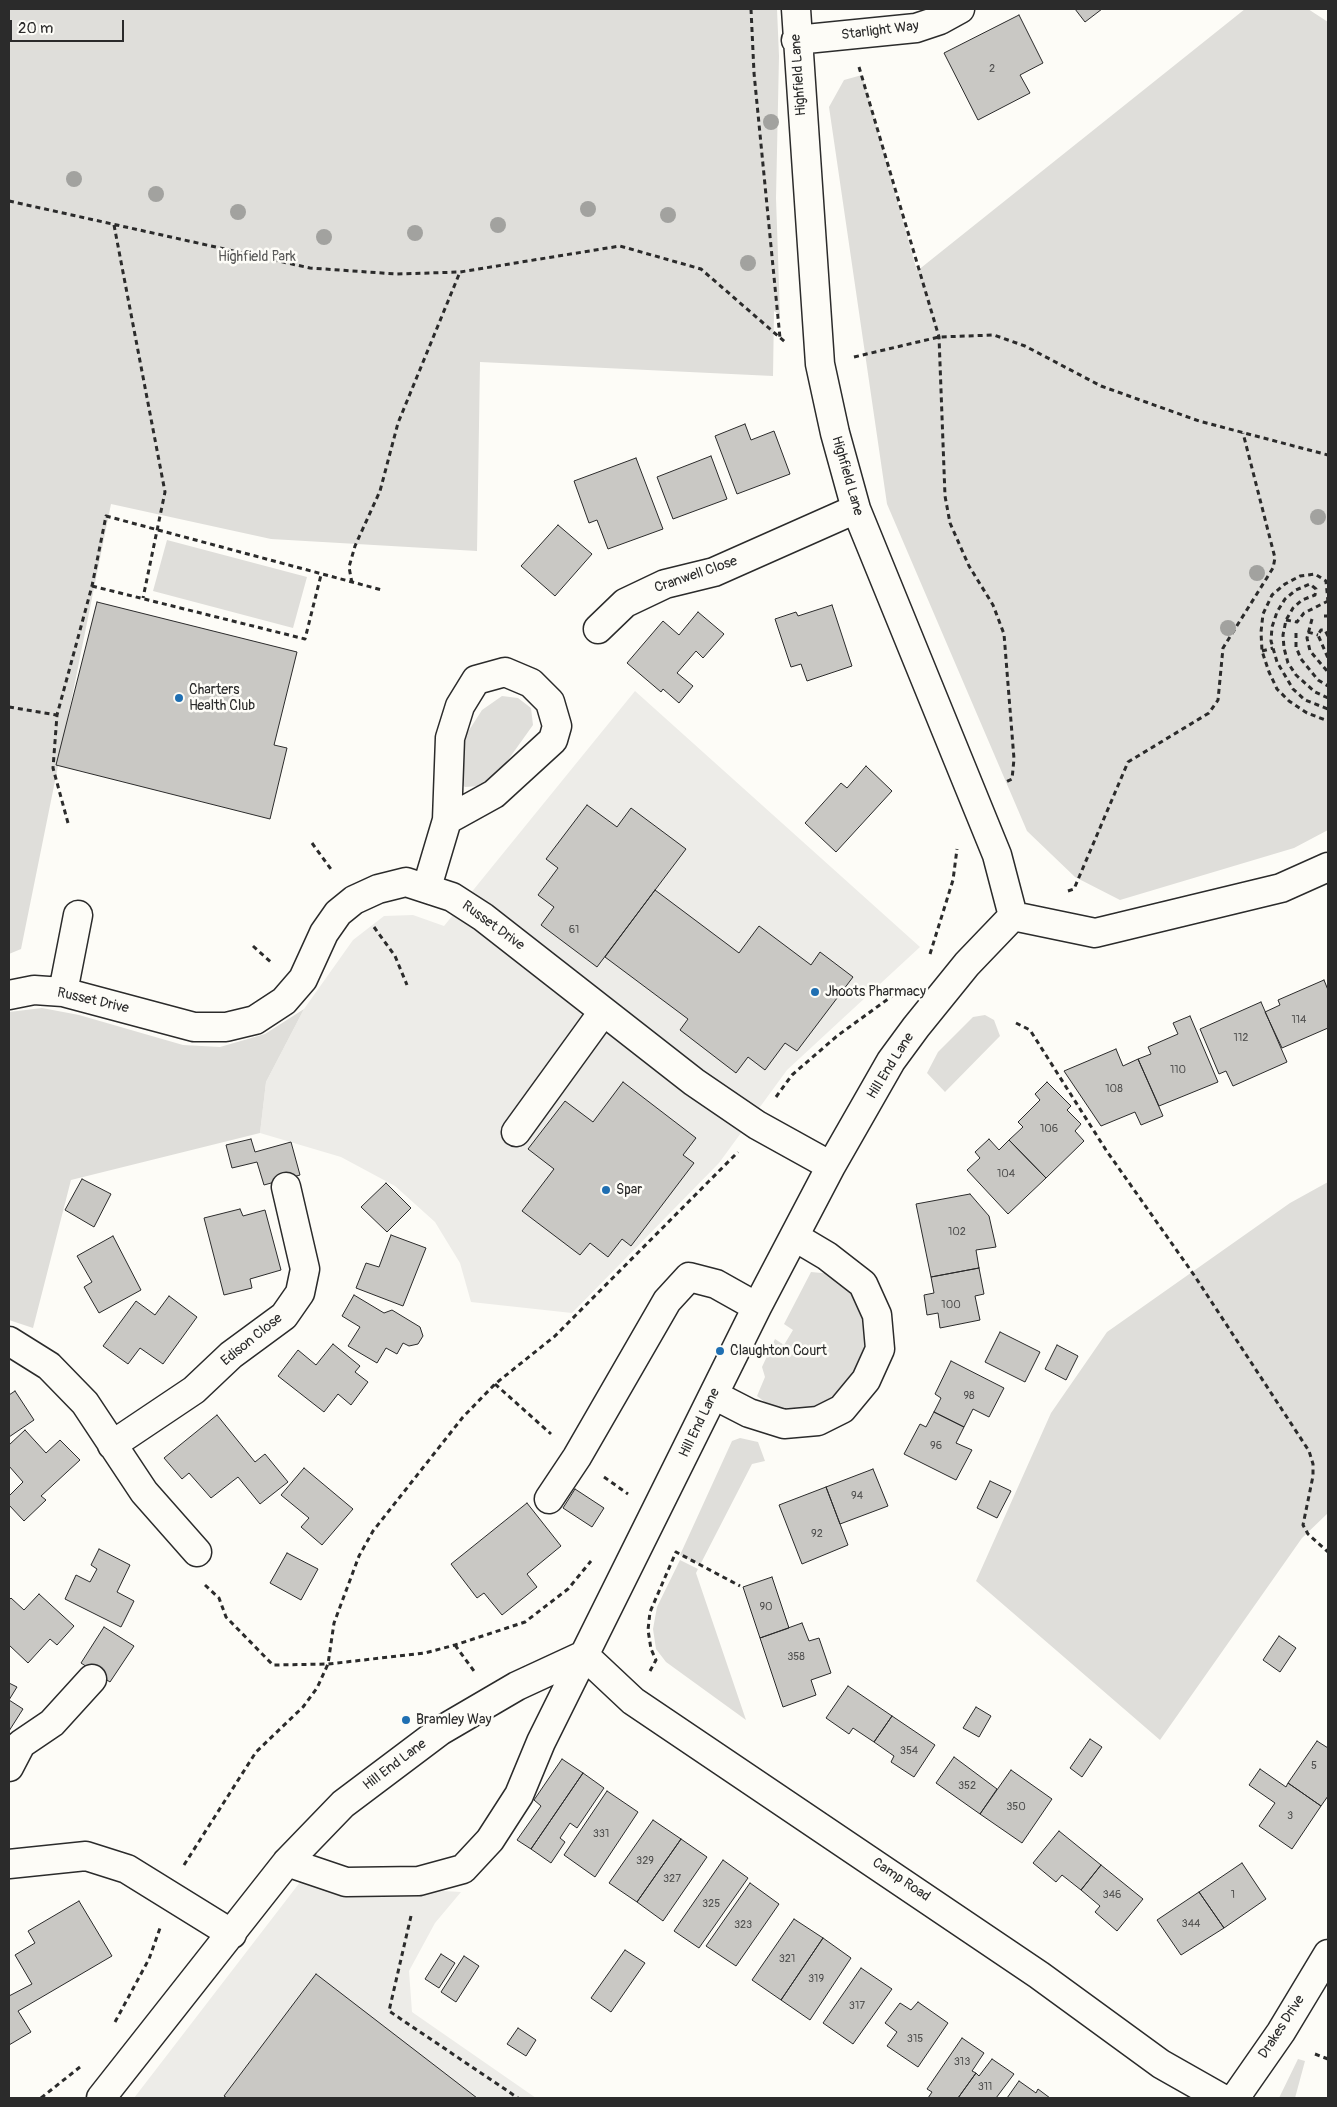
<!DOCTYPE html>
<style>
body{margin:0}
#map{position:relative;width:1337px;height:2107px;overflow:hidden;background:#fdfcf7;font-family:Pangolin,sans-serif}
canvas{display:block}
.frame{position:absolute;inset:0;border:10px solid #2b2b2b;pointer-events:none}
.scale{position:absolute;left:10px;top:20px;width:114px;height:22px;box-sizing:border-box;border:2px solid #2b2b2b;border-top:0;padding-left:6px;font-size:15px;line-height:18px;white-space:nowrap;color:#2b2b2b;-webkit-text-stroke:4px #fdfcf7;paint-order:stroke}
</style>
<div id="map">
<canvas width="1337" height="2107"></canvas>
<div class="frame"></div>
<div class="scale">20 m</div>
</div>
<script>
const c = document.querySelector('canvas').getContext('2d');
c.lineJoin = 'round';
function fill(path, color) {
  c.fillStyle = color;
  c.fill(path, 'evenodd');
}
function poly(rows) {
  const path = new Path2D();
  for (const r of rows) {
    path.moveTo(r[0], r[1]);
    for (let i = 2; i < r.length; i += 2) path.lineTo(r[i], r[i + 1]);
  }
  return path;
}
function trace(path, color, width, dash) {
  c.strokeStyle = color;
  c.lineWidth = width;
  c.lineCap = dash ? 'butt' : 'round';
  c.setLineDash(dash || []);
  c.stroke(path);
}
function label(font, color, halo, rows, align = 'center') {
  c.font = font + ' Pangolin,sans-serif';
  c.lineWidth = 5;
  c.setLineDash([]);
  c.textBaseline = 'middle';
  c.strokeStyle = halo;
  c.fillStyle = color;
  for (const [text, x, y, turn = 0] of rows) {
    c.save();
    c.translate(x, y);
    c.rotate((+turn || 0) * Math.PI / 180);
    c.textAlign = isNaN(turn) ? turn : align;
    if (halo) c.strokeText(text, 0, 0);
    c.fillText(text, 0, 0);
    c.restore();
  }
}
fill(poly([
 [635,691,920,947,787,1070,719,1163,572,1313,471,1302,460,1263,435,1222,395,1186,341,1157,260,1133,266,1082,304,1009,353,940,384,916,413,915,444,926],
 [304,1877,353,1886,461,1892,435,1923,409,1971,412,2012,536,2098,134,2098]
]), '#edece8');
fill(poly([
 [9,9,777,9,779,56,776,198,780,315,774,311,773,376,480,362,477,551,271,539,111,504,21,949,9,954],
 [1245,9,1308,9,1328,22,1328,830,1294,848,1120,900,1075,877,1027,831,887,504,829,107,844,80,862,75,917,271],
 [167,540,307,577,293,628,153,591],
 [502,696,518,698,531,708,533,725,498,774,480,786,465,787,459,782,466,735,482,710],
 [42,1008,79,1015,183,1045,220,1047,265,1034,304,1009,266,1082,260,1133,71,1180,33,1328,9,1320,9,1012],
 [985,1015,994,1020,1000,1036,945,1092,927,1073,938,1052,973,1017],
 [1328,1182,1328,1513,1302,1538,1160,1740,976,1581,1051,1413,1107,1332,1290,1203],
 [811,1272,832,1274,853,1294,863,1318,866,1342,854,1371,841,1390,825,1403,805,1410,783,1411,770,1406,757,1396,765,1377,762,1367,775,1339,784,1345,793,1330,784,1324],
 [740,1438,758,1442,765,1461,752,1464,700,1565,680,1555,732,1441],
 [680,1560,698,1569,696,1573,746,1720,666,1662,656,1649,653,1629,657,1607],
 [1298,2059,1305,2061,1295,2098,1279,2098]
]), '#dfdeda');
const building = poly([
 [1075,9,1102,9,1085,22,1075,9],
 [1019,15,1043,63,1020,75,1030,93,978,120,944,53,1019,15],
 [745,424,751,440,774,431,790,474,737,494,715,436,745,424],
 [711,456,727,499,673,519,657,477,711,456],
 [636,458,663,529,608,549,597,520,589,523,574,481,636,458],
 [558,525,592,554,555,596,521,566,558,525],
 [97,602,297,652,274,745,287,748,270,819,56,765,97,602],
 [832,605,852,666,807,681,801,664,791,667,775,619,796,612,798,616,832,605],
 [698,612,724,634,703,658,696,651,677,673,693,686,679,703,663,689,661,692,627,663,663,621,679,635,698,612],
 [866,766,892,791,836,852,805,823,841,783,847,788,866,766],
 [587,805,617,827,631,808,686,849,597,967,541,925,554,907,538,895,558,868,546,859,587,805],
 [655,890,739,953,759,926,811,965,820,952,853,977,797,1051,785,1043,765,1070,748,1057,736,1073,680,1030,688,1019,605,957,655,890],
 [1324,980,1328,990,1328,1028,1282,1048,1265,1012,1280,1005,1278,1000,1324,980],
 [1261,1002,1287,1062,1233,1086,1226,1071,1219,1074,1200,1029,1261,1002],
 [1190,1016,1218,1082,1159,1106,1138,1059,1151,1054,1148,1047,1178,1034,1173,1023,1190,1016],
 [1116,1049,1123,1066,1138,1059,1163,1116,1141,1125,1135,1112,1101,1126,1064,1071,1116,1049],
 [623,1082,696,1138,683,1155,694,1163,631,1246,622,1239,608,1257,590,1243,580,1255,522,1211,554,1169,528,1149,565,1101,593,1122,623,1082],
 [1047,1082,1071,1106,1067,1110,1081,1124,1075,1131,1084,1141,1046,1178,1009,1140,1023,1127,1018,1122,1040,1100,1035,1094,1047,1082],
 [251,1139,255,1152,291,1142,300,1175,264,1185,257,1162,232,1168,226,1145,251,1139],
 [989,1139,999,1150,1009,1140,1046,1178,1008,1214,967,1170,980,1158,975,1152,989,1139],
 [82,1179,111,1194,94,1227,65,1210,82,1179],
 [386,1183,411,1208,387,1232,361,1207,386,1183],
 [970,1194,989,1216,996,1247,976,1250,979,1268,931,1277,916,1204,970,1194],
 [240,1209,243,1216,265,1210,281,1270,250,1279,252,1288,224,1295,204,1218,240,1209],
 [391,1235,426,1248,403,1306,356,1288,366,1263,379,1267,391,1235],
 [113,1236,141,1290,99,1313,84,1287,92,1282,77,1256,113,1236],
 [979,1268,984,1294,975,1296,980,1320,940,1328,938,1313,927,1315,924,1295,934,1293,931,1277,979,1268],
 [354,1295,384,1313,392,1310,420,1327,423,1336,418,1344,409,1346,403,1343,397,1354,386,1348,377,1363,348,1346,360,1327,342,1316,354,1295],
 [169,1296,197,1317,163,1364,140,1348,128,1364,103,1346,136,1301,155,1315,169,1296],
 [1000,1332,1040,1352,1025,1382,985,1362,1000,1332],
 [333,1344,360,1366,355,1372,368,1382,351,1405,338,1394,324,1412,278,1376,298,1350,316,1365,333,1344],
 [1057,1345,1078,1356,1066,1380,1045,1369,1057,1345],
 [951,1361,1004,1388,989,1417,973,1409,964,1427,934,1412,941,1398,935,1394,951,1361],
 [15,1391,34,1420,9,1437,9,1395,15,1391],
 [934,1412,964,1427,956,1443,972,1450,956,1480,904,1454,920,1424,926,1427,934,1412],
 [217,1415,255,1462,265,1454,288,1482,260,1504,238,1477,211,1498,189,1473,182,1479,164,1458,217,1415],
 [25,1430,46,1453,60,1440,80,1460,41,1496,46,1500,24,1521,9,1505,9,1496,23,1482,9,1466,9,1445,25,1430],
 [304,1468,353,1509,322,1545,301,1527,309,1518,281,1495,304,1468],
 [873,1469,888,1506,840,1524,826,1487,873,1469],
 [990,1481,1011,1491,997,1518,977,1508,990,1481],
 [826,1487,848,1545,802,1564,779,1505,826,1487],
 [575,1489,604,1508,592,1527,563,1508,575,1489],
 [527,1503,561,1546,527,1574,537,1587,502,1615,484,1593,477,1598,451,1564,527,1503],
 [99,1549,130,1565,117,1592,134,1601,121,1627,65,1599,76,1575,90,1582,97,1569,91,1565,99,1549],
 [287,1553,318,1569,301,1600,270,1583,287,1553],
 [772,1577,789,1628,760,1638,743,1587,772,1577],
 [39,1594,74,1626,57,1645,50,1639,28,1663,9,1645,9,1600,11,1598,24,1610,39,1594],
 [802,1623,809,1641,819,1638,831,1673,811,1680,816,1695,783,1707,760,1638,802,1623],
 [104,1627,134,1646,110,1682,81,1663,104,1627],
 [1279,1636,1296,1648,1280,1672,1263,1660,1279,1636],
 [9,1683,17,1687,9,1700,9,1683],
 [848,1686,892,1716,874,1742,853,1728,849,1734,826,1718,848,1686],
 [9,1700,23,1709,9,1731,9,1700],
 [976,1707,991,1716,979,1737,963,1728,976,1707],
 [892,1716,935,1745,914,1777,891,1762,894,1756,874,1742,892,1716],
 [1090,1739,1102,1747,1082,1777,1070,1768,1090,1739],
 [1317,1741,1328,1748,1328,1796,1321,1806,1288,1783,1317,1741],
 [954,1757,997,1789,980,1814,936,1783,954,1757],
 [562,1759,583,1773,531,1849,517,1840,541,1806,534,1800,562,1759],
 [1260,1769,1286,1787,1288,1783,1321,1806,1292,1849,1259,1826,1275,1803,1249,1785,1260,1769],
 [1011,1770,1052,1799,1022,1843,980,1814,1011,1770],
 [583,1773,604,1788,577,1828,570,1823,560,1838,565,1842,551,1863,531,1849,583,1773],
 [607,1791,638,1812,595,1877,564,1855,607,1791],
 [653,1820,681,1839,637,1902,609,1883,653,1820],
 [1059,1831,1101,1865,1081,1890,1062,1875,1056,1882,1033,1863,1059,1831],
 [681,1839,707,1857,663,1921,637,1902,681,1839],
 [723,1860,748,1878,699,1948,674,1931,723,1860],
 [1242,1863,1266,1899,1224,1928,1199,1892,1242,1863],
 [1101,1865,1143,1899,1117,1931,1095,1912,1100,1906,1081,1890,1101,1865],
 [750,1883,779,1904,736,1966,706,1946,750,1883],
 [1199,1892,1224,1928,1181,1955,1157,1920,1199,1892],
 [79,1901,112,1956,18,2011,31,2032,9,2045,9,1996,32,1984,15,1955,35,1943,28,1931,79,1901],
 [794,1919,823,1938,781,2000,752,1980,794,1919],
 [823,1938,851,1958,810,2020,781,2000,823,1938],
 [625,1950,645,1963,611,2012,591,1998,625,1950],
 [441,1954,455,1963,439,1988,425,1979,441,1954],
 [464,1956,479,1966,456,2002,441,1992,464,1956],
 [861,1968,892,1989,853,2044,823,2023,861,1968],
 [316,1974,477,2098,227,2098,224,2096,316,1974],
 [918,2002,948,2023,918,2067,887,2046,897,2032,885,2023,900,2003,911,2010,918,2002],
 [518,2028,536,2040,526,2056,507,2044,518,2028],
 [962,2038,984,2053,972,2071,976,2073,958,2098,928,2098,932,2092,927,2089,962,2038],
 [992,2059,1014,2074,996,2098,958,2098,976,2073,979,2076,992,2059],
 [1019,2081,1036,2093,1038,2089,1050,2098,1007,2098,1019,2081]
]);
fill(building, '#c9c8c4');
trace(building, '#2b2b2b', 1);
const minor = poly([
 [796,9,820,364,835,433,856,509,997,855,1013,916],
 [796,40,916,28,940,20,960,9],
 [598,629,625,603,665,584,714,572,856,509],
 [427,887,447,820,450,738,460,706,476,680,505,672,531,683,550,702,557,726,553,740,494,794,447,820],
 [1013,916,1095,933,1281,888,1328,867],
 [63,992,78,915],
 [9,995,34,990,63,992,194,1027,226,1027,255,1020,284,1001,303,979,324,933,338,913,354,900,378,889,406,882,452,897,483,917,694,1082,757,1125,831,1166],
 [516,1132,603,1012],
 [9,1341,49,1366,85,1403,144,1492,197,1552],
 [714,1395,749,1413,784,1424,818,1421,842,1409,866,1380,880,1349,877,1315,863,1284,827,1256,795,1237],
 [112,1445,194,1390,231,1355,284,1316,300,1293,305,1269,286,1187],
 [549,1499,577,1457,667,1301,689,1277,716,1284,757,1307],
 [584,1655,633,1701,1039,1975,1161,2064,1221,2098],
 [9,1767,21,1744,52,1723,92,1679],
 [287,1862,346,1882,419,1881,463,1869,490,1840,519,1795,541,1742,757,1307,831,1166,891,1061,916,1027,967,964,1013,916],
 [9,1864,86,1856,127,1869,232,1934],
 [101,2098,287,1862,343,1804,440,1731,517,1686,584,1655],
 [1235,2098,1281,2032,1328,1954]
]);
trace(minor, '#2b2b2b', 31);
trace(poly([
 [751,9,754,73,780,338],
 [859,67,939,337,945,496,950,523,969,566,993,605,1004,634,1014,759,1012,779,1004,783],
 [9,201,310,268,397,274,460,272,620,246,701,269,785,342],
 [114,225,165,492,143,598],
 [854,357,939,337,994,335,1025,346,1101,386,1199,421,1328,455],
 [352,583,349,567,355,546,380,491,398,423,460,272],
 [92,586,305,639,321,575],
 [1328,602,1326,581,1315,574,1300,576,1285,584,1272,595,1263,614,1261,632,1262,651,1269,672,1277,689,1289,701,1307,713,1328,721],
 [1324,616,1328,616],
 [1312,619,1307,638,1310,651,1328,672],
 [1286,620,1297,622,1304,613,1328,601],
 [1308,632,1318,635],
 [1296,633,1296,647,1301,659,1318,680,1328,686],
 [1328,636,1325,630,1321,630,1318,635,1328,658],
 [1262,651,1273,648],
 [1328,698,1315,692,1296,675,1288,663,1284,648,1283,635,1286,620,1293,608,1302,600,1315,595,1316,589,1310,584,1296,590,1285,599,1277,612,1272,627,1271,641,1277,662,1293,689,1305,700,1328,709],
 [9,707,57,715],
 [68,823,53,768,57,715,92,586,106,516,382,590],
 [312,843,333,872],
 [1068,891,1074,889,1128,762,1209,713,1218,700,1223,648,1273,568,1275,558,1243,433],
 [374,927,395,956,407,985],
 [253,946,273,964],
 [930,954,953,880,957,849],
 [1016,1023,1030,1030,1106,1150,1194,1275,1309,1451,1313,1464,1313,1476,1303,1525,1308,1534,1328,1552],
 [776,1097,792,1075,837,1036,899,991],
 [495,1384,551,1434],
 [604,1477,628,1494],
 [205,1585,219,1598,226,1617,273,1665,328,1664,425,1653,455,1645,525,1622,568,1589,591,1561],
 [455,1645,474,1671],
 [650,1671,656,1660,651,1649,648,1630,650,1612,676,1552,740,1586],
 [184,1865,256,1752,303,1707,317,1688,328,1664,334,1623,359,1556,373,1531,463,1417,495,1384,555,1336,738,1152],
 [411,1916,389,2011,518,2098],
 [115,2022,149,1959,160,1928],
 [1315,2054,1328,2059],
 [41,2098,80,2067]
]), '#2b2b2b', 3, [5, 4]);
trace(minor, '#fdfcf7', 28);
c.fillStyle = '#a2a29f';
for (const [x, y] of [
 [771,122],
 [74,179],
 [156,194],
 [588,209],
 [238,212],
 [668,215],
 [498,225],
 [415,233],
 [324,237],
 [748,263],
 [1318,517],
 [1257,573],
 [1228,628]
]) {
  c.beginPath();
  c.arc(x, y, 8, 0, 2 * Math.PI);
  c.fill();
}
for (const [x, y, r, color] of [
 [179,698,5,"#1f6fb2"],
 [815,992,5,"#1f6fb2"],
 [606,1190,5,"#1f6fb2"],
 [720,1351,5,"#1f6fb2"],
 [406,1720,5,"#1f6fb2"]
]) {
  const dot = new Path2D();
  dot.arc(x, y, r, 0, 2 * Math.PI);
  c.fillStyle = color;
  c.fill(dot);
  trace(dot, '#fdfcf7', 2);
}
label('11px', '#525251', null, [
 ["2",992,69],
 ["61",574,930],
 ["114",1299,1020],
 ["112",1241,1038],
 ["110",1178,1070],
 ["108",1114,1089],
 ["106",1049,1129],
 ["104",1006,1174],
 ["102",957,1232],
 ["100",951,1305],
 ["98",969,1396],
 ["96",936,1446],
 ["94",857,1496],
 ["92",817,1534],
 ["90",766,1607],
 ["358",796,1657],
 ["354",909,1751],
 ["5",1314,1766],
 ["352",967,1786],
 ["350",1016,1807],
 ["3",1290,1816],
 ["331",601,1834],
 ["329",645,1861],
 ["327",672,1879],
 ["346",1112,1895],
 ["1",1233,1895],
 ["325",711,1904],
 ["344",1191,1924],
 ["323",743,1925],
 ["321",787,1959],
 ["319",816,1979],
 ["317",857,2006],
 ["315",915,2039],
 ["313",962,2062],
 ["311",985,2087]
]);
label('14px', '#2b2b2b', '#fdfcf7', [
 ["Starlight Way",880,31,-7],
 ["Highfield Lane",799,75,-94],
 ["Highfield Lane",847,476,74],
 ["Cranwell Close",696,575,-19],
 ["Russet Drive",493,926,36],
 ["Russet Drive",93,1001,13],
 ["Hill End Lane",891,1066,-58],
 ["Edison Close",252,1340,-39],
 ["Hill End Lane",700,1423,-64],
 ["Hill End Lane",395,1765,-37],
 ["Camp Road",901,1880,34],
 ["Drakes Drive",1282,2027,-57]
]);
label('14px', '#585857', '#fdfcf7', [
 ["Highfield Park",257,257]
]);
label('14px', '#2b2b2b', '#fdfcf7', [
 ["Charters",189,690],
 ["Health Club",189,706],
 ["Jhoots Pharmacy",825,992],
 ["Spar",616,1190],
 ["Claughton Court",730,1351],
 ["Bramley Way",416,1720]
], 'left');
</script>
